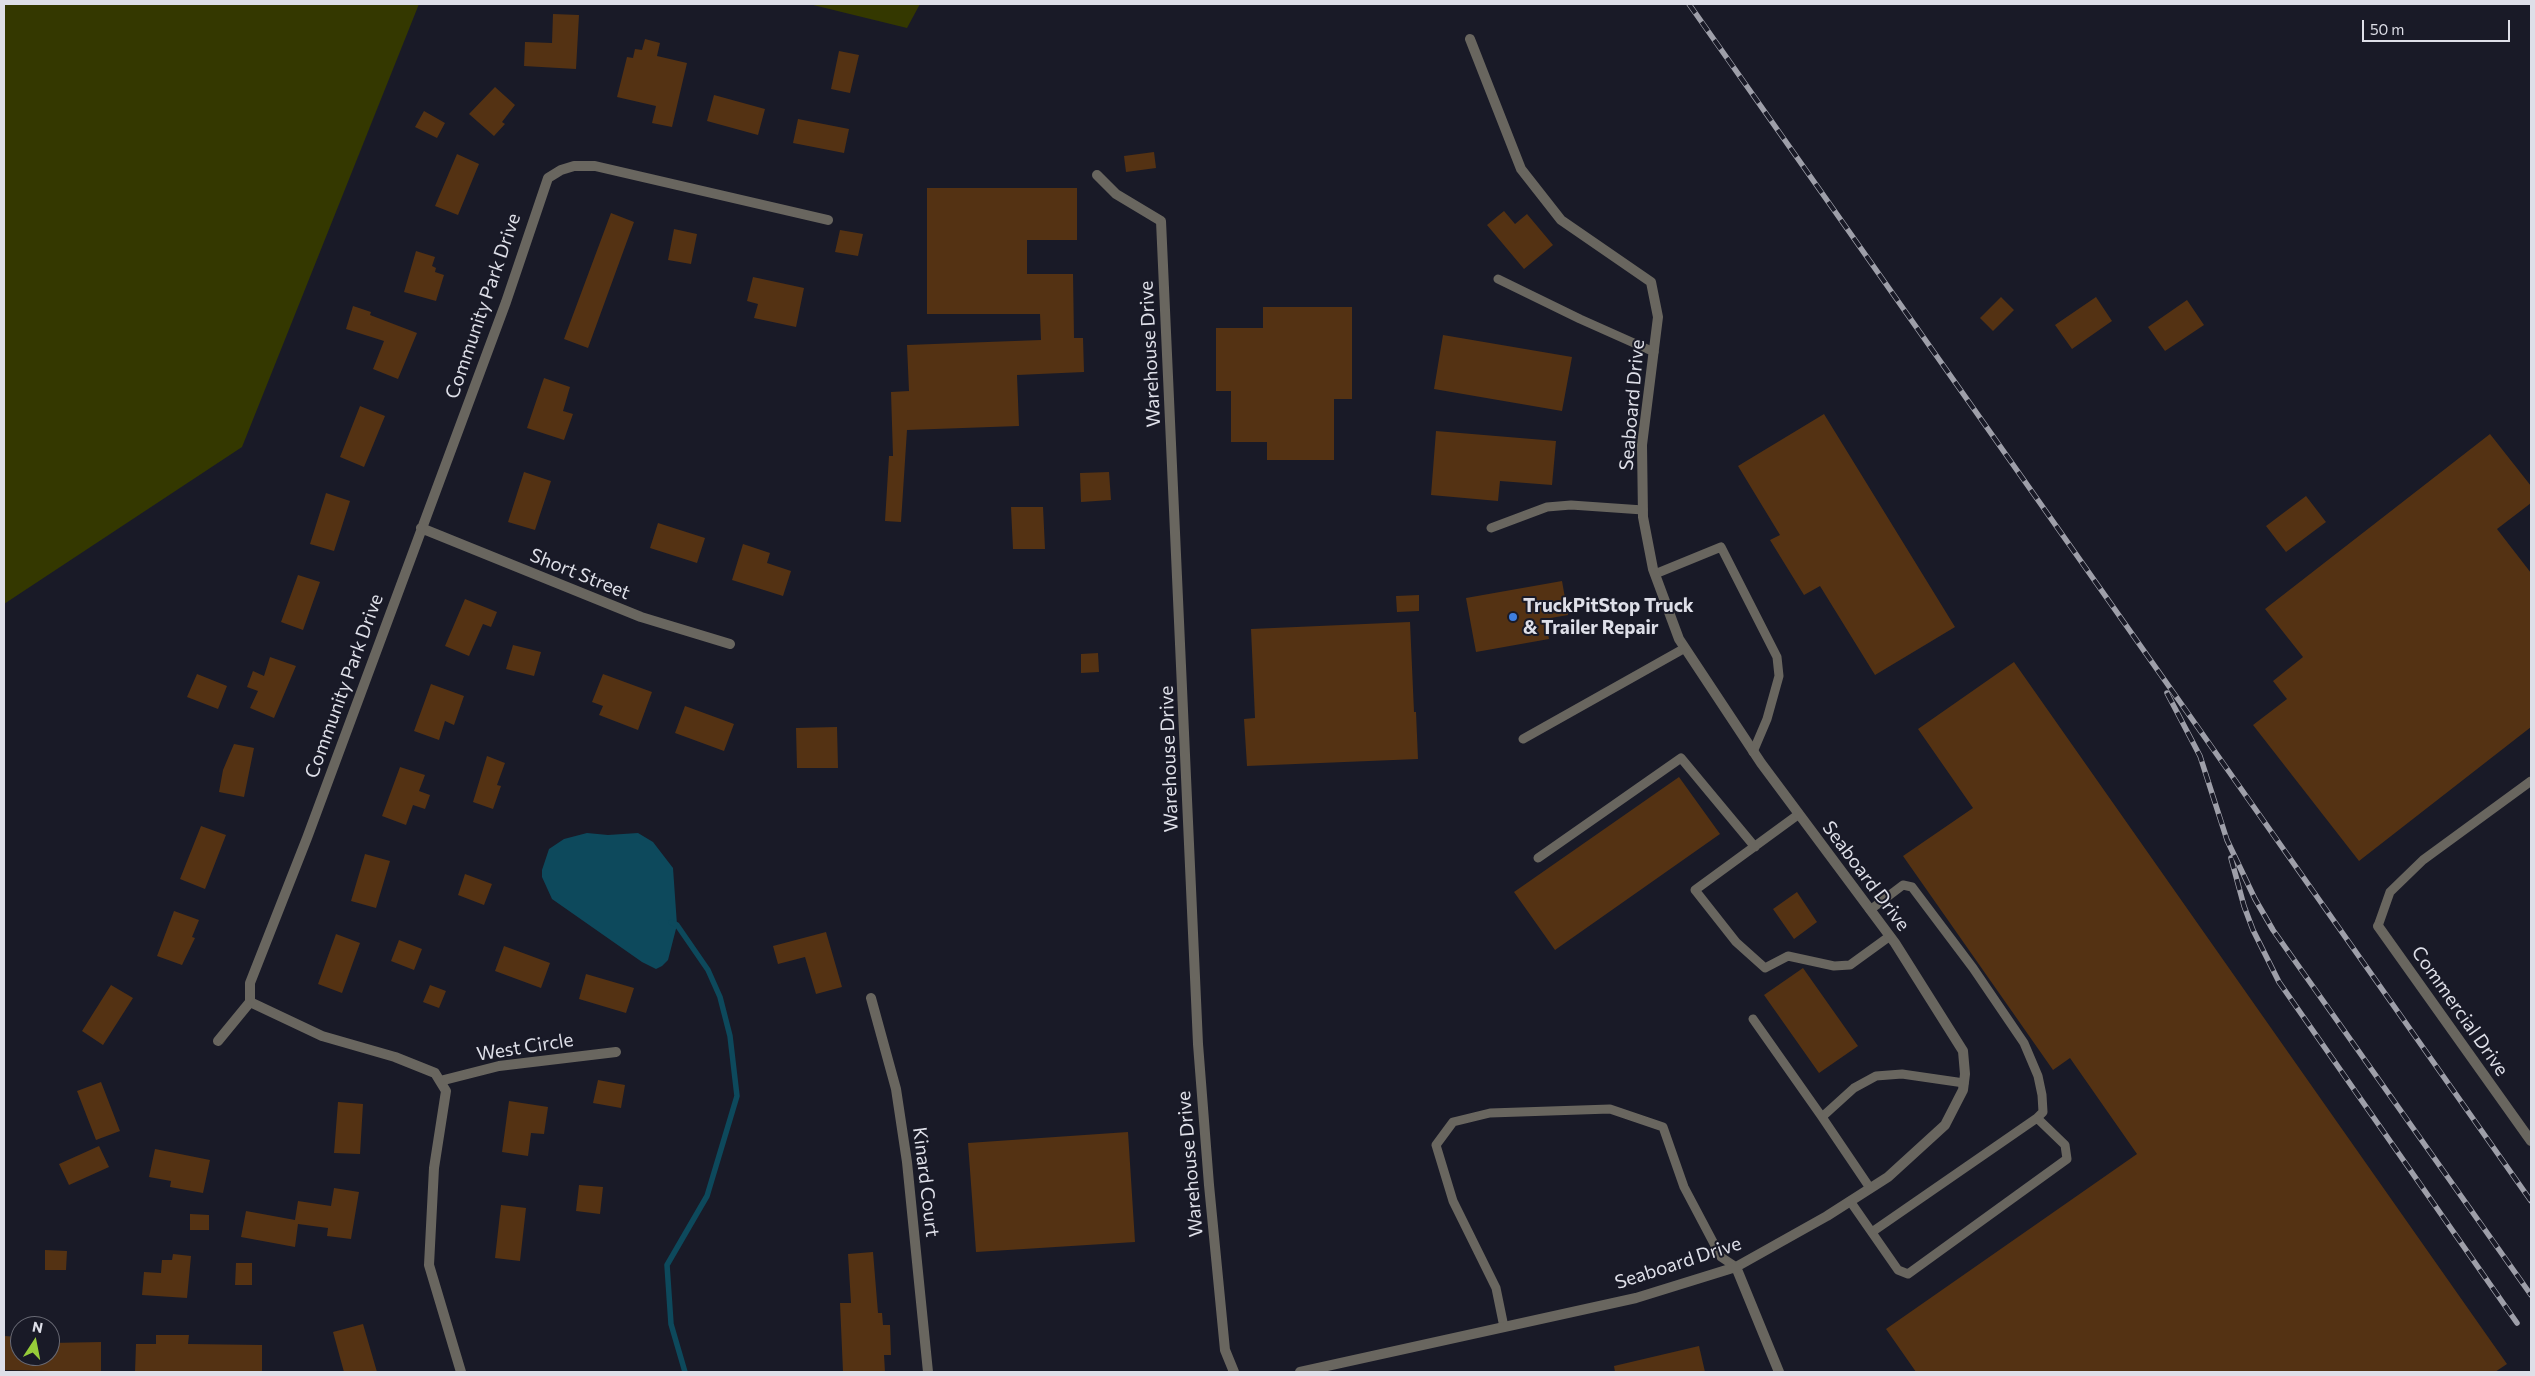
<!DOCTYPE html>
<style>
body{margin:0}
#map{position:relative;width:2535px;height:1376px;overflow:hidden;background:#191a27;font-family:Commissioner,sans-serif}
canvas{display:block}
.frame{position:absolute;inset:0;border:5px solid #dedfe8;pointer-events:none}
.north{position:absolute;left:10px;top:1316px;width:50px;height:50px;box-sizing:border-box;background:#191a27;border:1px solid #686974;border-radius:50%;rotate:11deg;font-size:14px;font-weight:700;line-height:20px;text-align:center;color:#dedfe8}
.north::after{content:'';display:block;margin:auto;width:18px;height:22px;background:#96cc39;clip-path:polygon(50% 0,100% 100%,50% 72%,0 100%)}
.scale{position:absolute;left:2362px;top:20px;width:148px;height:22px;box-sizing:border-box;border:2px solid #dedfe8;border-top:0;padding-left:6px;font-size:15px;line-height:18px;white-space:nowrap;color:#dedfe8;-webkit-text-stroke:4px #191a27;paint-order:stroke}
</style>
<div id="map">
<canvas width="2535" height="1376"></canvas>
<div class="frame"></div>
<div class="north">N</div>
<div class="scale">50 m</div>
</div>
<script>
const c = document.querySelector('canvas').getContext('2d');
c.lineJoin = 'round';
function fill(path, color) {
  c.fillStyle = color;
  c.fill(path, 'evenodd');
}
function poly(rows) {
  const path = new Path2D();
  for (const r of rows) {
    path.moveTo(r[0], r[1]);
    for (let i = 2; i < r.length; i += 2) path.lineTo(r[i], r[i + 1]);
  }
  return path;
}
function trace(path, color, width, dash) {
  c.strokeStyle = color;
  c.lineWidth = width;
  c.lineCap = dash ? 'butt' : 'round';
  c.setLineDash(dash || []);
  c.stroke(path);
}
function label(font, color, halo, rows, align = 'center') {
  c.font = font + ' Commissioner,sans-serif';
  c.lineWidth = 4;
  c.setLineDash([]);
  c.textBaseline = 'middle';
  c.strokeStyle = halo;
  c.fillStyle = color;
  for (const [text, x, y, turn = 0] of rows) {
    c.save();
    c.translate(x, y);
    c.rotate((+turn || 0) * Math.PI / 180);
    c.textAlign = isNaN(turn) ? turn : align;
    if (halo) c.strokeText(text, 0, 0);
    c.fillText(text, 0, 0);
    c.restore();
  }
}
fill(poly([
 [4,4,419,4,242,447,4,604],
 [809,4,920,4,907,28]
]), '#343800');
fill(poly([
 [587,833,608,835,638,833,653,842,673,868,677,925,668,960,662,966,656,969,642,962,552,899,542,877,542,870,549,849,564,839]
]), '#0d495c');
trace(poly([
 [671,922,677,925,708,970,720,997,730,1036,737,1096,707,1196,667,1265,671,1324,685,1372]
]), '#0d495c', 5.5);
fill(poly([
 [553,14,579,15,576,69,524,66,525,42,552,43],
 [645,39,660,43,657,56,687,63,672,127,652,123,656,106,617,97,627,57,633,58,635,49,642,50],
 [839,51,859,55,850,93,831,89],
 [495,87,515,105,502,122,505,124,494,136,469,114],
 [714,95,765,109,758,135,707,121],
 [424,111,445,123,437,138,415,127],
 [798,119,849,129,844,153,793,143],
 [1154,152,1156,168,1126,172,1124,156],
 [457,154,479,164,458,215,435,206],
 [927,188,1077,188,1077,240,1027,240,1027,274,1073,274,1074,338,1083,338,1084,372,1017,375,1019,426,907,430,901,522,885,521,889,456,893,456,891,392,909,391,907,345,1041,340,1040,314,927,314],
 [1504,211,1515,224,1527,214,1553,245,1524,269,1487,225],
 [611,213,634,222,588,348,564,339],
 [674,229,697,234,691,264,668,260],
 [840,230,863,234,858,256,835,252],
 [416,251,435,257,432,266,436,268,435,272,444,275,436,301,404,292],
 [753,277,804,288,796,327,754,318,758,304,747,301],
 [2001,297,2014,310,1993,331,1980,318],
 [2096,297,2112,321,2072,349,2055,325],
 [2187,300,2204,325,2165,351,2148,327],
 [353,306,371,312,370,315,417,333,398,379,373,369,384,341,346,329],
 [1263,307,1352,307,1352,399,1334,399,1334,460,1267,460,1267,442,1231,442,1231,391,1216,391,1216,328,1263,328],
 [1443,335,1572,357,1562,411,1434,389],
 [544,378,570,387,563,411,573,414,564,440,527,428],
 [360,406,385,416,364,467,340,457],
 [1824,414,1955,627,1875,675,1820,586,1804,595,1770,540,1780,535,1738,466],
 [1436,431,1556,441,1552,485,1500,481,1498,501,1431,495],
 [2490,434,2531,486,2531,503,2497,529,2531,573,2531,727,2359,861,2253,725,2287,699,2273,681,2303,657,2265,609],
 [524,472,551,481,535,530,508,522],
 [1109,472,1111,500,1081,502,1080,473],
 [326,493,350,501,334,551,310,544],
 [2306,496,2326,522,2286,552,2266,526],
 [1011,507,1043,507,1045,549,1013,549],
 [658,523,705,538,697,563,650,548],
 [743,544,770,553,767,563,791,571,783,596,732,580],
 [298,575,320,582,303,630,281,622],
 [1562,581,1568,615,1545,619,1549,639,1476,652,1466,598],
 [1419,595,1419,611,1397,612,1396,596],
 [465,599,497,612,491,627,483,624,469,656,445,646],
 [1410,622,1414,712,1416,712,1418,759,1247,766,1244,719,1255,718,1251,629],
 [513,645,541,652,534,676,506,669],
 [1098,653,1099,672,1081,673,1081,654],
 [270,657,296,666,274,718,250,708,258,691,247,687,253,671,264,676],
 [2014,662,2507,1364,2495,1372,1916,1372,1886,1329,2137,1154,2070,1058,2053,1070,1903,856,1973,808,1918,729],
 [197,674,227,686,218,709,187,697],
 [603,674,652,692,638,730,599,715,603,706,592,702],
 [431,684,464,696,454,725,445,721,439,740,414,731],
 [685,706,734,724,724,751,675,733],
 [837,727,838,768,797,768,796,728],
 [234,744,254,748,244,797,219,792,223,770],
 [487,756,505,763,497,785,501,786,493,809,473,802],
 [400,767,425,775,419,791,430,795,425,809,413,805,406,825,382,816],
 [1679,777,1720,834,1555,950,1514,892],
 [201,826,226,835,205,889,180,879],
 [365,854,390,861,376,908,351,901],
 [465,874,492,884,484,905,458,895],
 [1797,892,1817,922,1794,939,1773,909],
 [174,911,199,920,192,937,195,938,182,965,157,956],
 [826,932,842,987,816,994,805,957,778,964,773,946],
 [336,934,360,943,342,993,318,984],
 [399,940,422,949,414,970,391,961],
 [504,946,550,963,541,988,495,971],
 [1803,968,1858,1046,1819,1073,1764,995],
 [586,974,634,988,626,1013,579,999],
 [111,985,133,998,103,1045,82,1031],
 [430,985,446,991,439,1008,423,1002],
 [598,1080,625,1085,621,1108,593,1103],
 [101,1082,120,1131,96,1140,77,1091],
 [509,1101,548,1107,544,1134,531,1133,528,1156,502,1152],
 [338,1102,363,1104,360,1154,334,1153],
 [1128,1132,1135,1242,976,1252,968,1143],
 [99,1146,109,1167,69,1185,59,1164],
 [155,1149,210,1160,203,1193,170,1187,171,1181,149,1177],
 [579,1185,603,1187,600,1214,576,1211],
 [334,1188,359,1192,351,1239,327,1236,328,1228,298,1224,295,1247,241,1237,246,1211,295,1220,298,1201,331,1206],
 [501,1205,526,1208,520,1261,495,1258],
 [190,1214,209,1215,209,1230,190,1230],
 [45,1250,67,1251,66,1270,45,1270],
 [873,1252,878,1313,882,1313,883,1325,890,1325,891,1355,884,1355,885,1372,843,1372,840,1303,851,1303,848,1254],
 [173,1254,191,1256,187,1298,142,1295,144,1272,161,1273,162,1260,172,1260],
 [236,1263,252,1263,252,1285,235,1285],
 [363,1324,377,1372,344,1372,333,1332],
 [156,1335,189,1335,188,1344,262,1345,262,1372,135,1372,136,1344,156,1344],
 [4,1336,20,1337,20,1356,50,1356,50,1343,101,1342,101,1372,4,1370],
 [1699,1346,1705,1372,1615,1372,1614,1366]
]), '#543213');
trace(poly([
 [1498,279,1580,319,1654,352],
 [1491,528,1547,507,1571,505,1643,510],
 [1655,574,1721,547,1777,657,1779,676,1767,719,1753,752],
 [1523,739,1685,648],
 [1799,814,1695,890,1736,942,1765,968,1788,956,1834,966,1850,965,1890,936],
 [1538,858,1681,758,1755,847],
 [2378,926,2390,892,2423,860,2531,781],
 [1753,1019,1822,1117],
 [1870,1188,1822,1117,1854,1088,1876,1076,1902,1074,1964,1083],
 [1850,1201,1898,1270,1908,1274,2067,1159,2065,1145,2037,1118,2043,1112,2042,1095,2038,1076,2024,1043,1973,968,1912,887,1903,885,1870,910],
 [1872,1232,2037,1118],
 [1504,1327,1496,1288,1453,1201,1436,1145,1453,1122,1490,1113,1610,1109,1663,1127,1684,1187,1721,1257,1736,1267]
]), '#69665f', 9);
trace(poly([
 [1097,175,1116,194,1161,221,1198,1044,1209,1185,1225,1350,1234,1372],
 [421,528,641,617,730,644],
 [2378,926,2531,1141],
 [871,998,896,1089,907,1162,928,1372],
 [250,1002,250,983,307,838,506,302,548,178,561,170,574,166,595,166,828,220],
 [250,1002,322,1036,395,1057,435,1073,446,1091,434,1168,429,1265,461,1372],
 [218,1041,250,1002],
 [440,1081,499,1066,616,1052],
 [1736,1267,1779,1372],
 [1300,1372,1636,1298,1736,1267,1827,1216,1888,1177,1945,1125,1963,1090,1965,1074,1963,1051,1895,943,1761,763,1679,639,1653,569,1643,517,1642,445,1658,317,1651,282,1561,220,1521,169,1470,39]
]), '#69665f', 10);
const rail = poly([
 [1689,4,2531,1201],
 [2167,693,2200,756,2227,840,2255,899,2273,930,2531,1295],
 [2231,858,2244,906,2253,930,2279,982,2517,1323]
]);
trace(rail, '#9e9fa9', 5.5);
trace(rail, '#191a27', 4, [11]);
for (const [x, y, r, color] of [
 [1513,617,5,"#3f7fe0"]
]) {
  const dot = new Path2D();
  dot.arc(x, y, r, 0, 2 * Math.PI);
  c.fillStyle = color;
  c.fill(dot);
  trace(dot, '#191a27', 2);
}
label('19px', '#dedfe8', '#191a27', [
 ["Community Park Drive",483,306,-71],
 ["Warehouse Drive",1150,354,-93],
 ["Seaboard Drive",1632,405,-85],
 ["Short Street",580,574,22],
 ["Community Park Drive",344,686,-70],
 ["Warehouse Drive",1169,759,-92],
 ["Seaboard Drive",1866,876,53],
 ["Commercial Drive",2460,1011,55],
 ["West Circle",525,1047,-9],
 ["Warehouse Drive",1190,1164,-95],
 ["Kinard Court",926,1182,83],
 ["Seaboard Drive",1678,1263,-18]
]);
label('bold 19px', '#dedfe8', '#191a27', [
 ["TruckPitStop Truck",1523,606],
 ["& Trailer Repair",1523,628]
], 'left');
</script>
